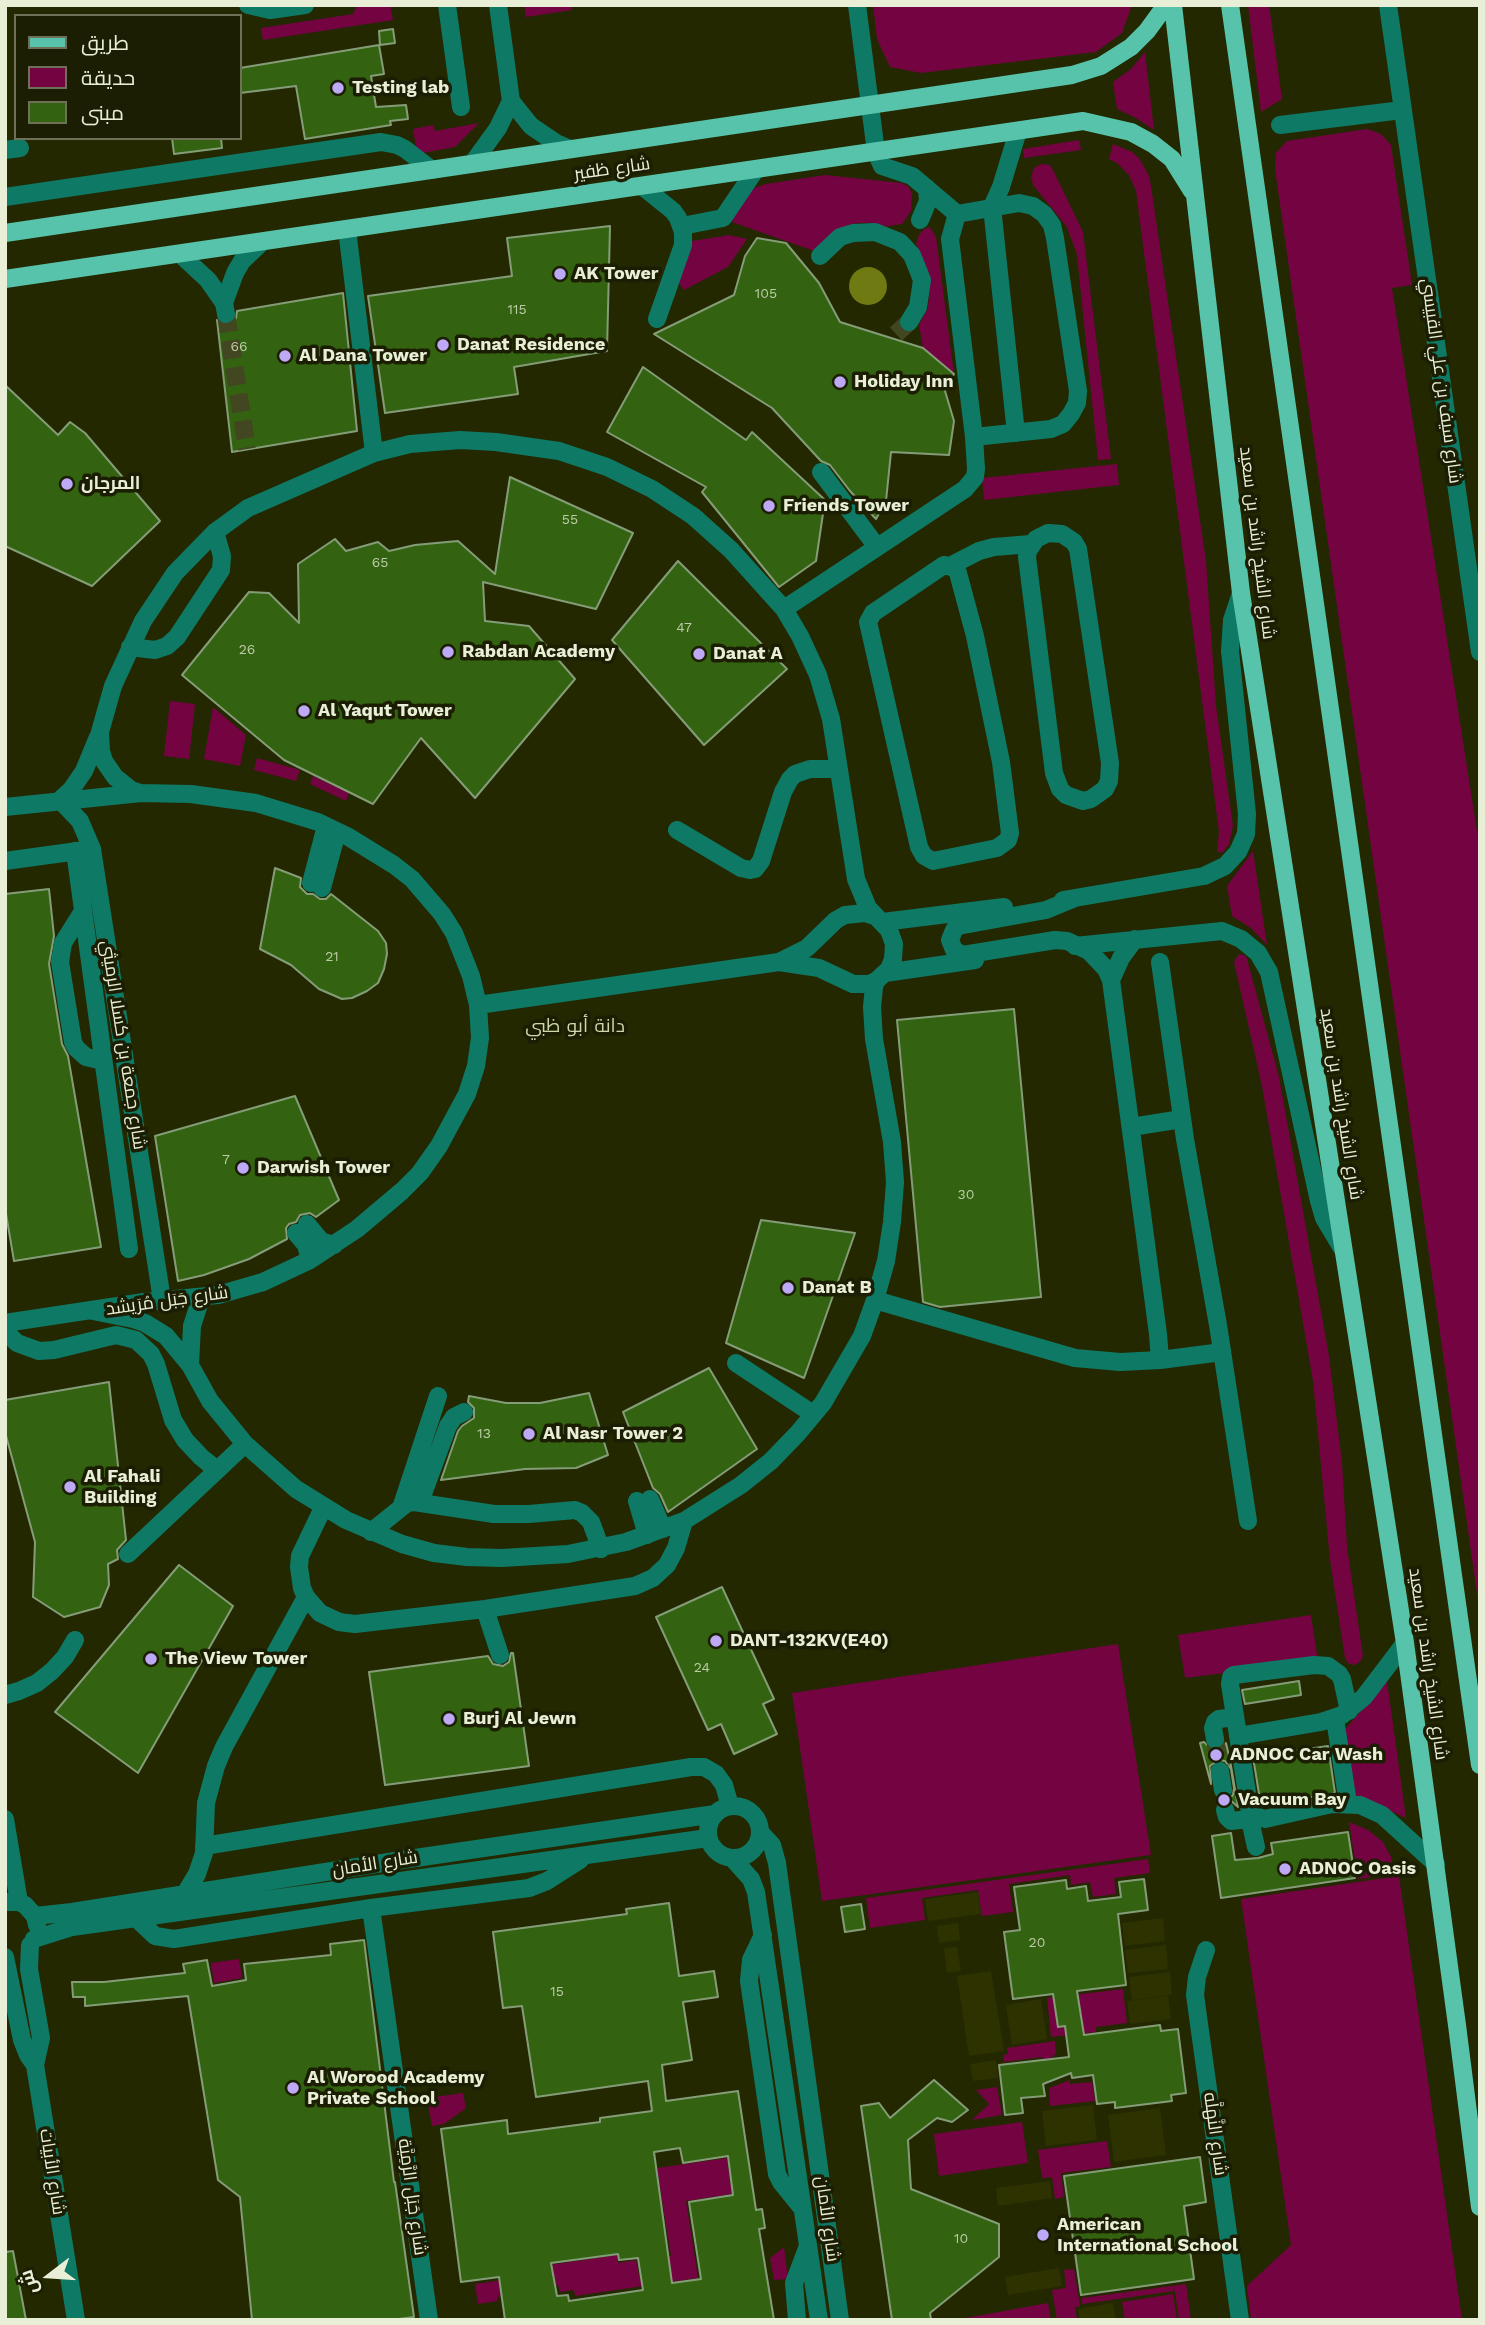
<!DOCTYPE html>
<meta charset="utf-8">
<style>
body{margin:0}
#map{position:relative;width:1485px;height:2325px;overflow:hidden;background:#242801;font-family:"Work Sans",Cairo,sans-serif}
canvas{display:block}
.frame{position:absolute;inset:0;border:7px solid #e9eed7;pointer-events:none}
.legend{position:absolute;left:14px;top:14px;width:228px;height:126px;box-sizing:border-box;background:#1b1e02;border:2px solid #6d7157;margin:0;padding:9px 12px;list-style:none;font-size:21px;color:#e9eed7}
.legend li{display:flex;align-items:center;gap:14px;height:35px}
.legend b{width:35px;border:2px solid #6d7157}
.north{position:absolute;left:14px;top:2241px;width:70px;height:70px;-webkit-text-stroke:5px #1b1e02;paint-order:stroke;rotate:253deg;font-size:19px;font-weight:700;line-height:28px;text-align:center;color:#e9eed7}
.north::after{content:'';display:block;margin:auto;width:24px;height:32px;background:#e9eed7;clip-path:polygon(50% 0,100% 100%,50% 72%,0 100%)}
</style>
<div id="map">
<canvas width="1485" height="2325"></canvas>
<div class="frame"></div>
<ul class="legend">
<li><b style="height:9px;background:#57c3aa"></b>طريق</li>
<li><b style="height:19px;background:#730441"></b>حديقة</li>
<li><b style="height:19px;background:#336211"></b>مبنى</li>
</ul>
<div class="north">ش</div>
</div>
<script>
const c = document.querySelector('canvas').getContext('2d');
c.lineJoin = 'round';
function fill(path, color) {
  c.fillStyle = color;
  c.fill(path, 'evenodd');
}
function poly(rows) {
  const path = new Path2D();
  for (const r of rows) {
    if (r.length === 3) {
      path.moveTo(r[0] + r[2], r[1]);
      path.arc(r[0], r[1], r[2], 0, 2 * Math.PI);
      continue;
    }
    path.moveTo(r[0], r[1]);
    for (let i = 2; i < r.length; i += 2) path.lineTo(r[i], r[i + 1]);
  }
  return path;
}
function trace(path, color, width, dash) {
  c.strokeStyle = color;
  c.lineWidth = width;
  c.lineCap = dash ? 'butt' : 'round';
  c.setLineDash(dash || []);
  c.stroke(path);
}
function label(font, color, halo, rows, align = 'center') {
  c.font = font + ' "Work Sans",Cairo,sans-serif';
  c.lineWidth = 7;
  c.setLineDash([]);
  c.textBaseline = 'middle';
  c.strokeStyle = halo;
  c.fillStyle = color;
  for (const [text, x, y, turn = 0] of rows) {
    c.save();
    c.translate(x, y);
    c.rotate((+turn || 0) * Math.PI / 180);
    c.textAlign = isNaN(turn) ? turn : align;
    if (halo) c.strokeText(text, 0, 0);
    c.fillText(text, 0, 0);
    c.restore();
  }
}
fill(poly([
 [978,1892,981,1914,928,1921,925,1899],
 [1163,1918,1165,1941,1125,1946,1122,1923],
 [958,1923,960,1940,939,1943,937,1926],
 [1166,1945,1168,1969,1128,1973,1125,1950],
 [957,1947,961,1971,947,1973,944,1948],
 [991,1971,1004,2051,969,2056,957,1976],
 [1170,1972,1172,1995,1132,2000,1129,1977],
 [1168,1996,1171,2019,1130,2024,1127,2001],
 [1041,1999,1047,2039,1012,2045,1006,2005],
 [996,2060,998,2078,973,2081,970,2064],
 [1093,2105,1097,2140,1046,2146,1042,2111],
 [1160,2108,1166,2155,1114,2162,1108,2115],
 [1050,2181,1052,2198,998,2206,996,2188],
 [1059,2268,1062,2286,1008,2295,1005,2277],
 [1113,2303,1116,2320,1080,2320,1078,2309]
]), '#2d3200');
fill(poly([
 [357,5,390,5,393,20,263,40,261,28,353,14],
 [524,5,571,5,572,10,526,17],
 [873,5,1132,5,1122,33,1096,52,921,73,890,67,877,39],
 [1248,5,1269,5,1282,99,1261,112],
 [1145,52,1154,130,1136,118,1117,109,1113,82,1131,69],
 [479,123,455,147,417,154,413,129,433,125,435,131],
 [1367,129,1381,134,1391,145,1412,285,1392,288,1480,850,1480,1615,1275,169,1276,153,1287,141],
 [1079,140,1081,150,1024,158,1023,149],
 [1113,144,1132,152,1139,158,1149,176,1151,186,1206,561,1216,706,1233,826,1229,844,1222,853,1217,851,1219,832,1136,191,1129,175,1117,163,1109,159],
 [1041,164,1050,165,1054,172,1083,232,1111,459,1098,460,1077,255,1067,227,1033,185,1031,176,1034,168],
 [825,175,902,183,909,187,912,194,911,211,902,224,882,227,869,223,857,223,842,228,814,251,732,222,734,208,751,189,766,184],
 [930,227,936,237,954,374,923,348,919,325,928,308,930,284,928,272,916,243,919,235,924,229],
 [729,235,747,239,728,267,684,290,678,282,686,242],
 [1117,464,1119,485,984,500,982,478],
 [170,701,195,704,189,759,164,756],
 [213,707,246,735,240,766,204,759],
 [257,758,300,770,296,781,254,770],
 [313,776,349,793,346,801,310,784],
 [1253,851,1267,945,1251,928,1232,916,1227,886],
 [1239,954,1246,956,1247,959,1279,1077,1329,1356,1342,1463,1347,1547,1363,1656,1360,1662,1354,1665,1348,1663,1345,1658,1330,1560,1313,1381,1262,1086,1234,962],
 [1311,1615,1318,1661,1185,1678,1178,1635],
 [1118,1644,1151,1855,822,1901,792,1693],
 [1387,1681,1406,1818,1350,1793,1341,1734],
 [1349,1822,1368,1830,1383,1842,1391,1857,1395,1874,1358,1879],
 [1148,1859,1150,1873,1114,1878,1116,1894,1093,1897,1090,1882,1071,1885,1070,1875,1009,1884,1013,1912,982,1916,978,1890,922,1898,925,1920,870,1928,866,1898],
 [1399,1876,1462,2320,1251,2320,1247,2286,1291,2245,1241,1899],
 [239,1959,242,1978,214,1983,211,1963],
 [1123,1989,1127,2023,1096,2027,1096,2032,1051,2037,1047,1998],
 [1055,2041,1056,2054,1044,2063,1042,2057,1004,2062,1003,2055,1008,2054,1007,2048],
 [1070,2080,1070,2084,1092,2082,1095,2101,1050,2106,1049,2088],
 [997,2087,1002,2115,972,2120,989,2104,976,2090],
 [463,2093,466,2108,444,2124,432,2126,427,2098],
 [1022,2122,1028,2163,939,2176,934,2134],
 [1107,2141,1111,2167,1061,2173,1064,2197,1055,2199,1052,2177,1042,2178,1038,2150],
 [727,2158,732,2194,686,2201,698,2278,575,2296,574,2290,560,2292,558,2285,511,2292,511,2295,497,2297,497,2301,478,2304,475,2284,537,2275,536,2267,617,2255,618,2263,636,2260,639,2276,659,2273,658,2259,671,2256,657,2168],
 [784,2247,788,2279,774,2280,770,2258],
 [1074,2269,1080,2306,1075,2307,1077,2320,1057,2320,1052,2290,1066,2288,1064,2270],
 [1186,2284,1191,2320,1179,2320,1175,2291,1082,2304,1082,2298],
 [1173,2294,1177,2320,1125,2320,1122,2302],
 [1048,2303,1051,2320,960,2320,960,2319]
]), '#730441');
fill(poly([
 [868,286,19]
]), '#707a13');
const building = poly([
 [393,29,395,43,380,45,379,31,393,29],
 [379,45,384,74,371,76,376,107,406,105,408,119,390,121,391,125,305,139,296,86,240,93,240,68,379,45],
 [172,138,221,138,222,148,174,154,172,138],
 [610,226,607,351,514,367,518,394,385,413,368,296,512,276,507,238,610,226],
 [757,238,786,243,819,283,840,322,923,348,954,374,945,391,954,421,949,455,891,452,886,501,876,519,850,491,830,465,821,461,772,408,654,334,734,295,745,256,757,238],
 [343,293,357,431,232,452,217,320,222,324,229,325,236,318,237,311,343,293],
 [643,367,746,440,752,432,825,500,816,561,779,587,702,492,706,487,607,432,643,367],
 [5,385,58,435,70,422,85,433,160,521,92,586,5,546,5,385],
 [510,477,633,533,596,609,483,582,485,621,529,626,575,679,475,798,421,738,373,804,284,760,182,675,249,592,269,593,299,623,298,564,335,539,346,551,378,542,389,551,415,545,458,541,495,574,510,477],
 [678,561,787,669,704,745,612,640,678,561],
 [275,868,301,878,300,887,307,894,313,894,320,899,326,899,331,894,378,931,386,943,387,954,384,969,378,983,367,991,352,998,342,999,319,989,291,965,260,949,275,868],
 [49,889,54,936,49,964,62,1044,68,1056,101,1247,14,1261,5,1208,5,894,49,889],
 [1014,1009,1041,1297,940,1307,923,1302,897,1020,1014,1009],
 [295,1096,339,1200,316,1217,310,1213,300,1215,296,1222,289,1224,286,1228,287,1239,249,1259,204,1275,178,1281,155,1136,295,1096],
 [761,1220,855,1233,804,1378,726,1343,761,1220],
 [709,1368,757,1449,668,1512,660,1494,653,1488,623,1412,709,1368],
 [109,1382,126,1540,117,1550,118,1559,108,1564,109,1585,100,1607,64,1617,33,1597,35,1542,5,1432,5,1400,109,1382],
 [589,1393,608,1455,576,1468,525,1469,441,1480,458,1431,462,1426,474,1418,474,1408,468,1402,469,1396,506,1403,540,1403,589,1393],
 [179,1565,233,1606,138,1773,55,1712,179,1565],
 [722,1587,774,1699,763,1704,777,1734,734,1754,721,1724,708,1730,656,1617,722,1587],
 [511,1653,513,1653,529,1766,385,1785,369,1672,488,1656,493,1664,503,1666,509,1662,511,1653],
 [1299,1681,1301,1695,1245,1704,1242,1690,1299,1681],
 [1204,1742,1211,1749,1216,1750,1222,1748,1226,1743,1230,1760,1238,1807,1229,1799,1233,1795,1234,1788,1231,1769,1225,1761,1218,1760,1210,1766,1211,1784,1200,1743,1204,1742],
 [1328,1746,1335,1793,1261,1806,1253,1757,1328,1746],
 [1348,1832,1355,1878,1221,1898,1212,1836,1231,1833,1235,1860,1258,1858,1273,1854,1271,1843,1348,1832],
 [1144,1879,1148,1910,1118,1914,1126,1985,1077,1991,1084,2035,1160,2025,1161,2031,1178,2029,1186,2093,1171,2095,1172,2101,1115,2108,1115,2102,1097,2104,1093,2075,1072,2078,1071,2073,1043,2084,1045,2096,1021,2098,1023,2113,1005,2115,999,2065,1069,2057,1065,2026,1058,2027,1053,1994,1013,1999,1004,1932,1020,1930,1014,1887,1066,1880,1067,1889,1086,1886,1088,1901,1121,1897,1119,1882,1144,1879],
 [669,1903,679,1976,714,1971,718,1997,683,2002,692,2060,662,2065,666,2101,738,2091,756,2210,762,2209,765,2228,759,2229,774,2320,505,2320,499,2277,461,2282,441,2129,507,2120,508,2134,600,2122,600,2118,652,2111,648,2081,536,2097,522,2006,503,2008,493,1932,627,1914,626,1909,669,1903],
 [680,2148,683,2163,728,2156,733,2195,689,2202,701,2279,672,2283,654,2152,680,2148],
 [618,2254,619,2260,638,2258,643,2290,569,2301,568,2295,557,2296,551,2263,618,2254],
 [861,1904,865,1929,845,1932,841,1907,861,1904],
 [364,1940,394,2182,395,2182,414,2317,391,2320,252,2320,240,2197,218,2180,188,1996,85,2006,85,1997,73,1997,72,1982,104,1982,185,1973,183,1964,207,1960,212,1986,246,1980,244,1964,331,1955,330,1944,364,1940],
 [934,2080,968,2110,952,2122,937,2118,908,2140,911,2189,999,2224,999,2257,930,2313,931,2320,892,2320,861,2106,879,2103,890,2118,934,2080],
 [1200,2157,1206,2202,1184,2206,1194,2279,1081,2295,1064,2176,1200,2157],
 [13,2251,26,2320,5,2320,5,2252,13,2251]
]);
fill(building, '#336211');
trace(building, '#849d78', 2);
trace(poly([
 [226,314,247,449],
 [896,334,909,322],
 [1215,1739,1220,1771]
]), '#424621', 18, [18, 9]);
trace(poly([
 [248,5,270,10,305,5],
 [447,5,461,107],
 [498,5,511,101,531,126,556,143,570,149],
 [857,5,876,152,882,166,912,176,957,214,1019,203,1033,206,1044,214,1052,225,1055,238,1078,391,1077,403,1071,414,1063,424,1051,429,974,437],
 [1388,5,1480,652],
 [1280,125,1402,110],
 [5,150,20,148],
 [472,164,498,128,511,101],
 [642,186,673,211,678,218,683,232,683,245,657,319],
 [5,197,381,142,397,145,405,149,432,170],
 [920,220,928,201,927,188],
 [682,226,723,218,756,169],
 [347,229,374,453],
 [180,254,208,280,224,303,226,314],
 [820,256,840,237,853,233,875,232,900,242,912,255,922,280,918,307,909,322],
 [224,303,235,273,242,261,262,242],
 [1016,433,992,207,1001,187,1018,131],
 [821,472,877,547],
 [1048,533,1062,534,1074,542,1078,549,1110,763,1109,781,1105,789,1091,799,1083,801,1066,795,1060,789,1054,773,1027,557,1028,551,1036,539,1048,533],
 [944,565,955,568,958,573,975,636,1001,762,1010,833,1008,840,997,848,933,861,924,856,919,847,868,622,873,613,944,565],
 [950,566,979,551,994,547,1031,544],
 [784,609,965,489,975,477,976,469,974,437,950,239,957,214],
 [130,647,155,650,167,646,177,637,221,570,222,556,215,532],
 [98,737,84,771,71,790,60,800,80,821,92,849,162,1300],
 [5,807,141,793,191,794,256,803,318,822,347,836,394,865,412,879,442,914,454,933,471,976,478,1005,480,1038,476,1066,467,1094,439,1146,420,1173,402,1191,357,1229,310,1260,263,1282,218,1295,144,1302,5,1323],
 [677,830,741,868,750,870,755,869,761,861,783,792,790,779,795,774,810,769,838,769],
 [75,851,129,1249],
 [5,861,85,850],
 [311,883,326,826],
 [322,888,337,832],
 [1075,898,1046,910,958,926,954,930,950,940,954,950,963,955,1055,940,1067,941,1089,951,1106,969,1111,980,1158,1334,1160,1360],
 [1063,900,1204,876,1225,866,1238,852,1246,834,1247,814,1230,651,1232,620,1241,593],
 [83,911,63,943,60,962,73,1042,76,1048,86,1057,103,1061],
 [883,922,1004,907],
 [1075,946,1222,931,1241,939,1258,953,1269,972,1319,1201,1324,1218,1342,1248],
 [779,962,819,968,853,984,869,984,876,981],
 [1160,962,1185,1139,1218,1325,1248,1521],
 [885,973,975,960],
 [1111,980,1121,958,1135,939],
 [478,1005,779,962,807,948,836,920,845,915,865,913,874,916],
 [1131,1127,1182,1119],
 [307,1224,321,1241,334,1245],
 [296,1233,306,1245,310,1260],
 [875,1300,1075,1358,1120,1362,1160,1360,1222,1352],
 [93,1311,133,1319,145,1323,166,1336,190,1365,210,1401,245,1444,296,1489,346,1520,402,1544,434,1553,467,1557,502,1558,568,1554,626,1542,684,1521,741,1485,771,1461,798,1433,823,1403,862,1336,875,1300,886,1261,892,1222,895,1182,892,1142,874,1039,872,1007,874,987,876,981,889,969,893,959,894,944,889,930,868,908,856,879,831,719,818,675,800,636,784,609,731,550,693,516,652,489,607,467,559,451,496,442,460,440,410,444,374,453,248,508,215,532,175,573,143,621,113,686,100,732,101,751,104,761,115,777,131,790,141,793],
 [5,1331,17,1343,39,1351,54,1350,116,1335,136,1340,151,1354,156,1364,173,1420,185,1440,201,1457,217,1470],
 [736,1363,813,1414],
 [190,1365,192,1326,201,1298],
 [650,1499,663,1529],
 [637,1501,647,1535],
 [420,1502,448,1426,454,1417,464,1412],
 [323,1508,300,1556,299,1567,302,1588,306,1597,320,1613,339,1622,355,1624,485,1609,635,1586,653,1578,667,1565,676,1548,684,1521],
 [401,1508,438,1396],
 [371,1532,407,1503,414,1502,494,1514,529,1514,575,1510,582,1513,591,1522,601,1549],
 [128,1554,245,1444],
 [485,1609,500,1655],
 [5,1695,19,1691,37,1683,52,1671,65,1657,75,1640],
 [1349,1711,1342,1679,1339,1674,1328,1666,1314,1665,1234,1675,1231,1677,1230,1684,1250,1812,1255,1816,1265,1819,1332,1804,1360,1805,1382,1815,1436,1864],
 [1335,1719,1348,1803],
 [1238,1736,1321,1722,1342,1715,1364,1697,1405,1643],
 [1215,1739,1213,1728,1215,1722,1219,1719,1235,1717],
 [1220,1771,1223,1790],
 [734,1832,26],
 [1225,1810,1227,1817,1231,1821,1259,1818],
 [5,1819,19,1902],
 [1250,1820,1256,1847],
 [760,1832,772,1845,777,1863,840,2320],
 [204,1846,691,1767,704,1767,716,1774,724,1785,730,1806],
 [733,1859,751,1879,756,1892,819,2320],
 [185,1894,197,1874,204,1853,206,1803,216,1766,224,1747,306,1597],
 [5,1902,19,1902,25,1905,35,1916,37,1925],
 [371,1908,429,2320],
 [35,1916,72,1912,395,1861,715,1814],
 [136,1918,155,1936,174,1939,371,1908,529,1888,547,1881,580,1860],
 [763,1935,751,1960,749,1981,777,2174,781,2182,802,2208],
 [34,1939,72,1927,708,1838],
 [30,1945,29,1969,41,2038,35,2065],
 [1206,1950,1197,1977,1195,1995,1240,2320],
 [5,1957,22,2040,28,2055,35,2065,76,2320],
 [797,2320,794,2283,808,2246]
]), '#0e7a66', 18);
trace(poly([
 [1173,5,1241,593,1405,1643,1457,2025,1480,2207],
 [1230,5,1480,1765],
 [5,233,1072,75,1101,66,1131,47,1147,31,1166,5],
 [5,279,1083,121,1131,132,1153,144,1172,159,1192,191]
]), '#57c3aa', 18);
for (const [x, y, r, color] of [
 [338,88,7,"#bda9f5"],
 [560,274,7,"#bda9f5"],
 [443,345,7,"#bda9f5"],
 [285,356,7,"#bda9f5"],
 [840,382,7,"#bda9f5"],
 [67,484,7,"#bda9f5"],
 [769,506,7,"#bda9f5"],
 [448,652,7,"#bda9f5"],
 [699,654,7,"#bda9f5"],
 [304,711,7,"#bda9f5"],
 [243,1168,7,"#bda9f5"],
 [788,1288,7,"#bda9f5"],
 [529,1434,7,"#bda9f5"],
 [70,1487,7,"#bda9f5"],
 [716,1641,7,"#bda9f5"],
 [151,1659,7,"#bda9f5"],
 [449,1719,7,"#bda9f5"],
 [1216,1755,7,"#bda9f5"],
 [1224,1800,7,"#bda9f5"],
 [1285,1869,7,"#bda9f5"],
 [293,2088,7,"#bda9f5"],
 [1043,2235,7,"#bda9f5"]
]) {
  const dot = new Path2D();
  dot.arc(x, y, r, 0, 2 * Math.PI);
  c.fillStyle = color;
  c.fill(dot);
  trace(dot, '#1b1e02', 2.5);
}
label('14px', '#bccba6', null, [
 ["105",766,294],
 ["115",517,310],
 ["66",239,347],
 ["55",570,520],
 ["65",380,563],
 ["47",684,628],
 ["26",247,650],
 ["21",332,957],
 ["7",226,1160],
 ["30",966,1195],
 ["13",484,1434],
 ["24",702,1668],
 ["20",1037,1943],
 ["15",557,1992],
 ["10",961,2239]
]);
label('bold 18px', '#e9eed7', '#1b1e02', [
 ["Testing lab",352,88],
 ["AK Tower",574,274],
 ["Danat Residence",457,345],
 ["Al Dana Tower",299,356],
 ["Holiday Inn",854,382],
 ["المرجان",81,484],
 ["Friends Tower",783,506],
 ["Rabdan Academy",462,652],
 ["Danat A",713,654],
 ["Al Yaqut Tower",318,711],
 ["Darwish Tower",257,1168],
 ["Danat B",802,1288],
 ["Al Nasr Tower 2",543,1434],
 ["Al Fahali",84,1477],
 ["Building",84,1498],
 ["DANT-132KV(E40)",730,1641],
 ["The View Tower",165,1659],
 ["Burj Al Jewn",463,1719],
 ["ADNOC Car Wash",1230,1755],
 ["Vacuum Bay",1238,1800],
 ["ADNOC Oasis",1299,1869],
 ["Al Worood Academy",307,2078],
 ["Private School",307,2099],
 ["American",1057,2225],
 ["International School",1057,2246]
], 'left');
label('18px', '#e9eed7', '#1b1e02', [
 ["شارع ظفير",612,169,-8],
 ["شارع سيف بن علي القبيسي",1441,381,82],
 ["شارع الشيخ راشد بن سعيد",1257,543,83],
 ["شارع جمعة بن كسلا الرميثي",123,1045,81],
 ["شارع الشيخ راشد بن سعيد",1341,1104,81],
 ["شارع جَبَل مُرَيشد",167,1301,-8],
 ["شارع الشيخ راشد بن سعيد",1428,1664,82],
 ["شارع الأمان",375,1864,-9],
 ["شارع النَّهلَّه",1215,2134,82],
 ["شارع الأبيات",52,2172,81],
 ["شارع جَبَل الرَّمِيَّة",412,2197,82],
 ["شارع الأمان",827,2219,82]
]);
label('19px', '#d0d7ab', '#1b1e02', [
 ["دانة أبو ظبي",575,1026]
]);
</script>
